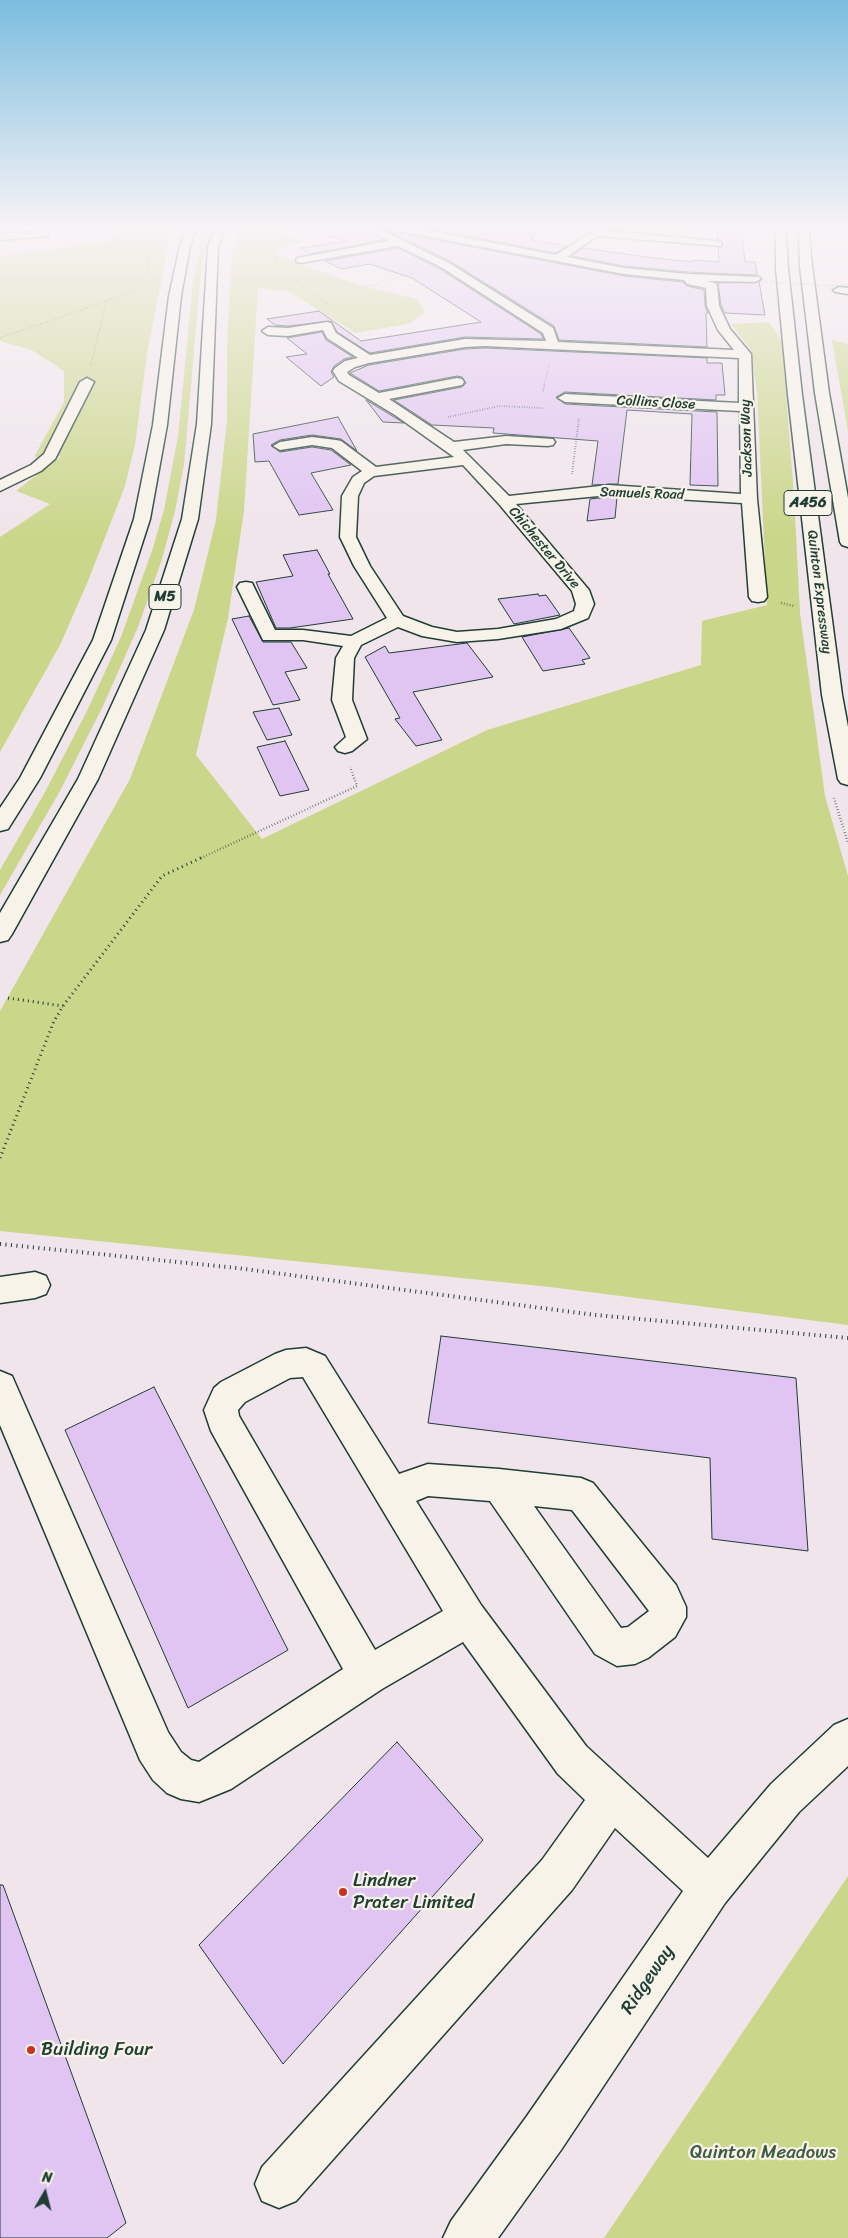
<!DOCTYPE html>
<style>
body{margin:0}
#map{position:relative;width:848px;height:2238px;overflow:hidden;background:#f0e5eb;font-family:Sriracha,sans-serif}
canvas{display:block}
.north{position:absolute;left:20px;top:2168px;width:50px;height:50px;-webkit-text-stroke:4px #f7f3e8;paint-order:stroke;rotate:8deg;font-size:14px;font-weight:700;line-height:20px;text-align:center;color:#1f3d34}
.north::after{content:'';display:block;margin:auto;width:18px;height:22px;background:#1f3d34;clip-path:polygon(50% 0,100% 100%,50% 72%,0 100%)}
</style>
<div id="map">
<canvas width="848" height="2238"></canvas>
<div class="north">N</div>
</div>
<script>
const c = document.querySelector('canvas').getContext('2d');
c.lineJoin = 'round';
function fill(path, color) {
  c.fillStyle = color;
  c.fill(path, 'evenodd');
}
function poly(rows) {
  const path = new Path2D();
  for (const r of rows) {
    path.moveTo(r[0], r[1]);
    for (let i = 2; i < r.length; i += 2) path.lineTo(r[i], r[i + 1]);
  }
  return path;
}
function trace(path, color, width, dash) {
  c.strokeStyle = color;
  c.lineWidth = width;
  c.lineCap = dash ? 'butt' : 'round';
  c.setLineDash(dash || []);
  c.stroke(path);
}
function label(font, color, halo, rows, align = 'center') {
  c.font = font + ' Sriracha,sans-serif';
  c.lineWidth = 4.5;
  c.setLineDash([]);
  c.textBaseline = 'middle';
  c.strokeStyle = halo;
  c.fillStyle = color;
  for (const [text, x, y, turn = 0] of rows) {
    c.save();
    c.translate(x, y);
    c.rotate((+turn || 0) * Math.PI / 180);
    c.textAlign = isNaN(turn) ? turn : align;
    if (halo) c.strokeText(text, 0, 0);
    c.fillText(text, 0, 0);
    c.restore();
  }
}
fill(poly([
 [122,226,172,226,147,354,135,445,125,486,88,581,60,645,0,752,0,537,50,504,16,491,61,456,34,457,64,402,64,371,32,350,0,341,0,256,110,241],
 [204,226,211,226,201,272,184,465,175,511,162,559,138,627,103,706,60,791,0,895,0,870,45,792,87,711,121,637,152,551,164,510,178,436,193,281],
 [240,226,297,226,277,233,304,241,276,249,280,257,362,286,417,299,425,312,408,324,355,333,288,291,258,288,244,511,228,618,196,755,262,839,487,730,701,665,702,621,767,605,757,391,750,349,731,324,769,322,782,341,794,495,800,613,825,796,848,876,848,1325,550,1287,0,1231,0,1011,130,779,194,610,216,520,227,420,227,345,232,252],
 [577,226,695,226,695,240,606,233,575,227],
 [832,340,848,344,848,432],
 [848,1876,848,2238,604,2238]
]), '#cad689');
const building = poly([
 [328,226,381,226,388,231,624,276,683,282,687,286,704,290,705,306,708,313,706,313,707,347,559,340,554,326,450,261,382,228,374,234,383,240,310,254,300,248,347,241,327,236,328,226],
 [414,226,487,226,538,233,530,237,534,238,531,240,567,246,556,253,414,226],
 [716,226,741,226,745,262,755,262,757,275,688,272,624,266,572,256,583,248,653,258,693,262,693,260,719,262,718,248,722,247,723,242,717,239,716,226],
 [398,248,440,269,541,334,543,339,465,337,370,353,337,332,331,321,288,326,275,325,267,319,319,311,361,341,481,322,412,278,370,264,342,269,325,261,398,248],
 [759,282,765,315,725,313,721,305,718,283,759,282],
 [322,332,326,340,353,357,344,359,334,366,331,372,334,377,321,386,286,357,307,354,287,338,322,332],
 [485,348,707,358,707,363,722,363,725,395,716,395,716,400,565,392,556,397,565,404,717,412,718,486,690,485,692,414,627,410,618,484,592,485,598,441,493,433,494,428,432,425,394,400,462,387,466,383,462,377,457,376,379,391,350,373,369,365,465,349,485,348],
 [366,400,394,417,404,423,383,422,366,400],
 [338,417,357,451,341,439,312,435,280,440,271,445,280,452,312,447,331,450,351,465,311,473,333,510,299,515,269,461,255,462,253,434,338,417],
 [609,497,617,497,615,518,587,521,590,499,609,497],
 [317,550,330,574,328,574,353,619,290,628,276,628,256,582,293,576,283,555,317,550],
 [538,594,539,596,546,595,560,615,514,624,498,599,538,594],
 [249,616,263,642,291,642,307,668,285,672,300,700,273,705,232,619,249,616],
 [569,628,590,658,582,660,585,664,543,671,522,637,569,628],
 [467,643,493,677,413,692,442,740,416,746,395,719,400,718,365,657,385,646,389,653,467,643],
 [279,708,292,735,267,740,253,712,279,708],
 [285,741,309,790,280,796,257,747,285,741],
 [441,1336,796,1378,808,1551,712,1539,710,1458,428,1423,441,1336],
 [154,1387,288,1650,188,1708,65,1430,154,1387],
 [397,1742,483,1840,283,2064,199,1945,397,1742],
 [0,1885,3,1885,126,2223,107,2238,0,2238,0,1885]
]);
fill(building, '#e0c4f2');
trace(building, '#1f3d34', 1);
const minor = poly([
 [383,226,404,226,556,255,595,230,717,241,721,242,721,246,597,236,567,257,624,268,688,274,759,277,761,279,755,282,707,281,715,283,717,285,719,306,730,329,751,354,757,499,767,597,764,601,758,602,752,601,749,597,742,503,609,495,516,504,589,590,594,604,588,618,561,629,498,639,457,642,422,636,398,627,361,645,354,658,352,700,367,739,352,751,345,753,338,751,335,747,346,737,332,700,336,658,343,646,303,640,263,640,237,587,240,583,246,582,252,583,275,630,303,630,351,636,387,618,354,566,340,537,342,496,353,477,362,471,332,448,312,445,280,450,273,446,280,442,312,437,336,440,341,441,376,467,454,457,395,415,339,381,333,371,335,368,345,361,358,358,327,338,323,330,288,336,268,335,262,331,268,327,288,328,327,322,331,323,336,333,370,355,465,339,546,341,543,333,441,267,398,246,301,263,297,262,296,260,297,258,389,241,377,235,376,233,381,230,449,263,553,328,558,342,734,350,718,330,707,306,706,288,687,284,684,280,624,274,388,229,383,226],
 [485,346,739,358,739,403,565,394,558,398,565,402,740,411,741,494,609,485,509,496,463,450,506,444,548,446,553,445,555,442,553,439,506,436,454,442,389,399,462,385,464,382,462,379,457,378,379,393,349,375,347,372,355,367,369,363,465,347,485,346],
 [463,465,499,504,572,591,576,604,574,611,556,619,498,629,457,632,432,627,403,616,370,566,356,537,358,496,364,483,374,476,463,465],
 [44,231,48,232,48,236,0,240,0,234,44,231],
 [839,287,848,288,848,294,835,292,833,290,839,287],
 [87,378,94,382,55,459,41,471,0,491,0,480,31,465,44,454,80,382,87,378],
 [35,1272,46,1276,50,1285,46,1294,35,1298,0,1303,0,1277,35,1272],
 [306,1348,325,1356,399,1474,428,1464,499,1469,581,1478,593,1483,676,1585,686,1607,686,1617,675,1637,648,1658,635,1664,617,1666,595,1654,490,1501,428,1496,416,1501,481,1605,586,1746,708,1858,771,1784,834,1725,848,1719,848,1766,799,1812,725,1903,561,2150,498,2238,443,2238,451,2221,527,2116,683,1891,615,1828,572,1890,296,2201,279,2208,262,2201,255,2184,262,2167,542,1860,585,1800,558,1774,463,1642,382,1689,231,1789,199,1802,181,1799,167,1793,153,1780,140,1760,0,1425,0,1371,12,1376,168,1732,181,1752,191,1760,199,1762,343,1669,211,1431,204,1410,214,1388,221,1382,275,1354,286,1350,306,1348],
 [303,1377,443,1611,375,1650,239,1416,238,1410,245,1402,290,1378,303,1377],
 [534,1506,572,1510,649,1611,628,1627,621,1628,534,1506]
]);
const highway = poly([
 [187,226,197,226,190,246,181,296,167,425,150,519,111,640,40,778,8,829,0,831,0,808,20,778,93,640,134,519,153,425,169,296,180,246,187,226],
 [215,226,225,226,218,247,211,424,198,519,164,630,98,779,12,934,8,940,0,942,0,913,78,779,146,630,182,519,197,424,208,247,215,226],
 [779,226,789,226,786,233,788,268,802,395,842,695,848,727,848,785,841,783,838,779,822,695,788,395,776,268,776,233,779,226],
 [801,226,811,226,809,235,812,266,829,393,848,498,848,547,842,545,840,542,815,393,800,266,799,235,801,226]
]);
trace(minor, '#1f3d34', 3);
trace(highway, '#1f3d34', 3);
trace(poly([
 [321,234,348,226],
 [272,249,277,266,281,270],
 [255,254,288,244],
 [294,279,330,306],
 [357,289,413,273],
 [0,338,136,291,147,277,149,259,136,245,142,226],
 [91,365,107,300],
 [544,385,549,365]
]), '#1f3d34', 1, [0.5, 2]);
trace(poly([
 [543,391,545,384],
 [448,417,499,406,543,408],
 [572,474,579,418]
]), '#1f3d34', 2, [0.5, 2]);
trace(poly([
 [781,603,794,606],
 [834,798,848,843],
 [201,858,357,786,350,767]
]), '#1f3d34', 2.5, [0.5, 2.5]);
trace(poly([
 [8,998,63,1006],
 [0,1158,54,1021,63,1006,162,876,203,857]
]), '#1f3d34', 3, [1, 4]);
trace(poly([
 [0,1244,237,1268,595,1315,848,1338]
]), '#1f3d34', 4, [1, 4.5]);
fill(minor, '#f7f3e8');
fill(highway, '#f7f3e8');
trace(poly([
 [735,281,848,286]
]), '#1f3d34', 1, [0.5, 2]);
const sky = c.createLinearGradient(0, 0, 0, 539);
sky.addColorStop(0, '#7cbddf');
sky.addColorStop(0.42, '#f8f3f6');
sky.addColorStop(1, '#f8f3f600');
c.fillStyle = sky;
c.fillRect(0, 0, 848, 539);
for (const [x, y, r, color] of [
 [343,1892,5,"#c8321e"],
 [31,2050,5,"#c8321e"]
]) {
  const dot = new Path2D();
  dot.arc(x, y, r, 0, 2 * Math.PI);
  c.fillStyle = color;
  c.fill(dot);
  trace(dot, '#f7f3e8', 2);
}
label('14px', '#1f3d34', '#f7f3e8', [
 ["Collins Close",656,403,3],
 ["Jackson Way",747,438,-92],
 ["Samuels Road",642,494,2],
 ["Chichester Drive",544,548,50],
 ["Quinton Expressway",819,592,83]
]);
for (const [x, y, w] of [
 [808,503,48],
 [165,597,32]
]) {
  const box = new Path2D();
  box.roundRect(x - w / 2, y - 12.5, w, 25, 4);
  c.fillStyle = '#f7f3e8';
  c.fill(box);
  trace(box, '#1f3d34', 1);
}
label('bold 15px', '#1f3d34', null, [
 ["A456",808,503],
 ["M5",165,597]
]);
label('19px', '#1f3d34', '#f7f3e8', [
 ["Lindner",353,1881],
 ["Prater Limited",353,1903],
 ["Building Four",41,2050]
], 'left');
label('19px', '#1f3d34', '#f7f3e8', [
 ["Ridgeway",648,1980,-56]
]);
label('19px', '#415c45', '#f7f3e8', [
 ["Quinton Meadows",763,2153]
]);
</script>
